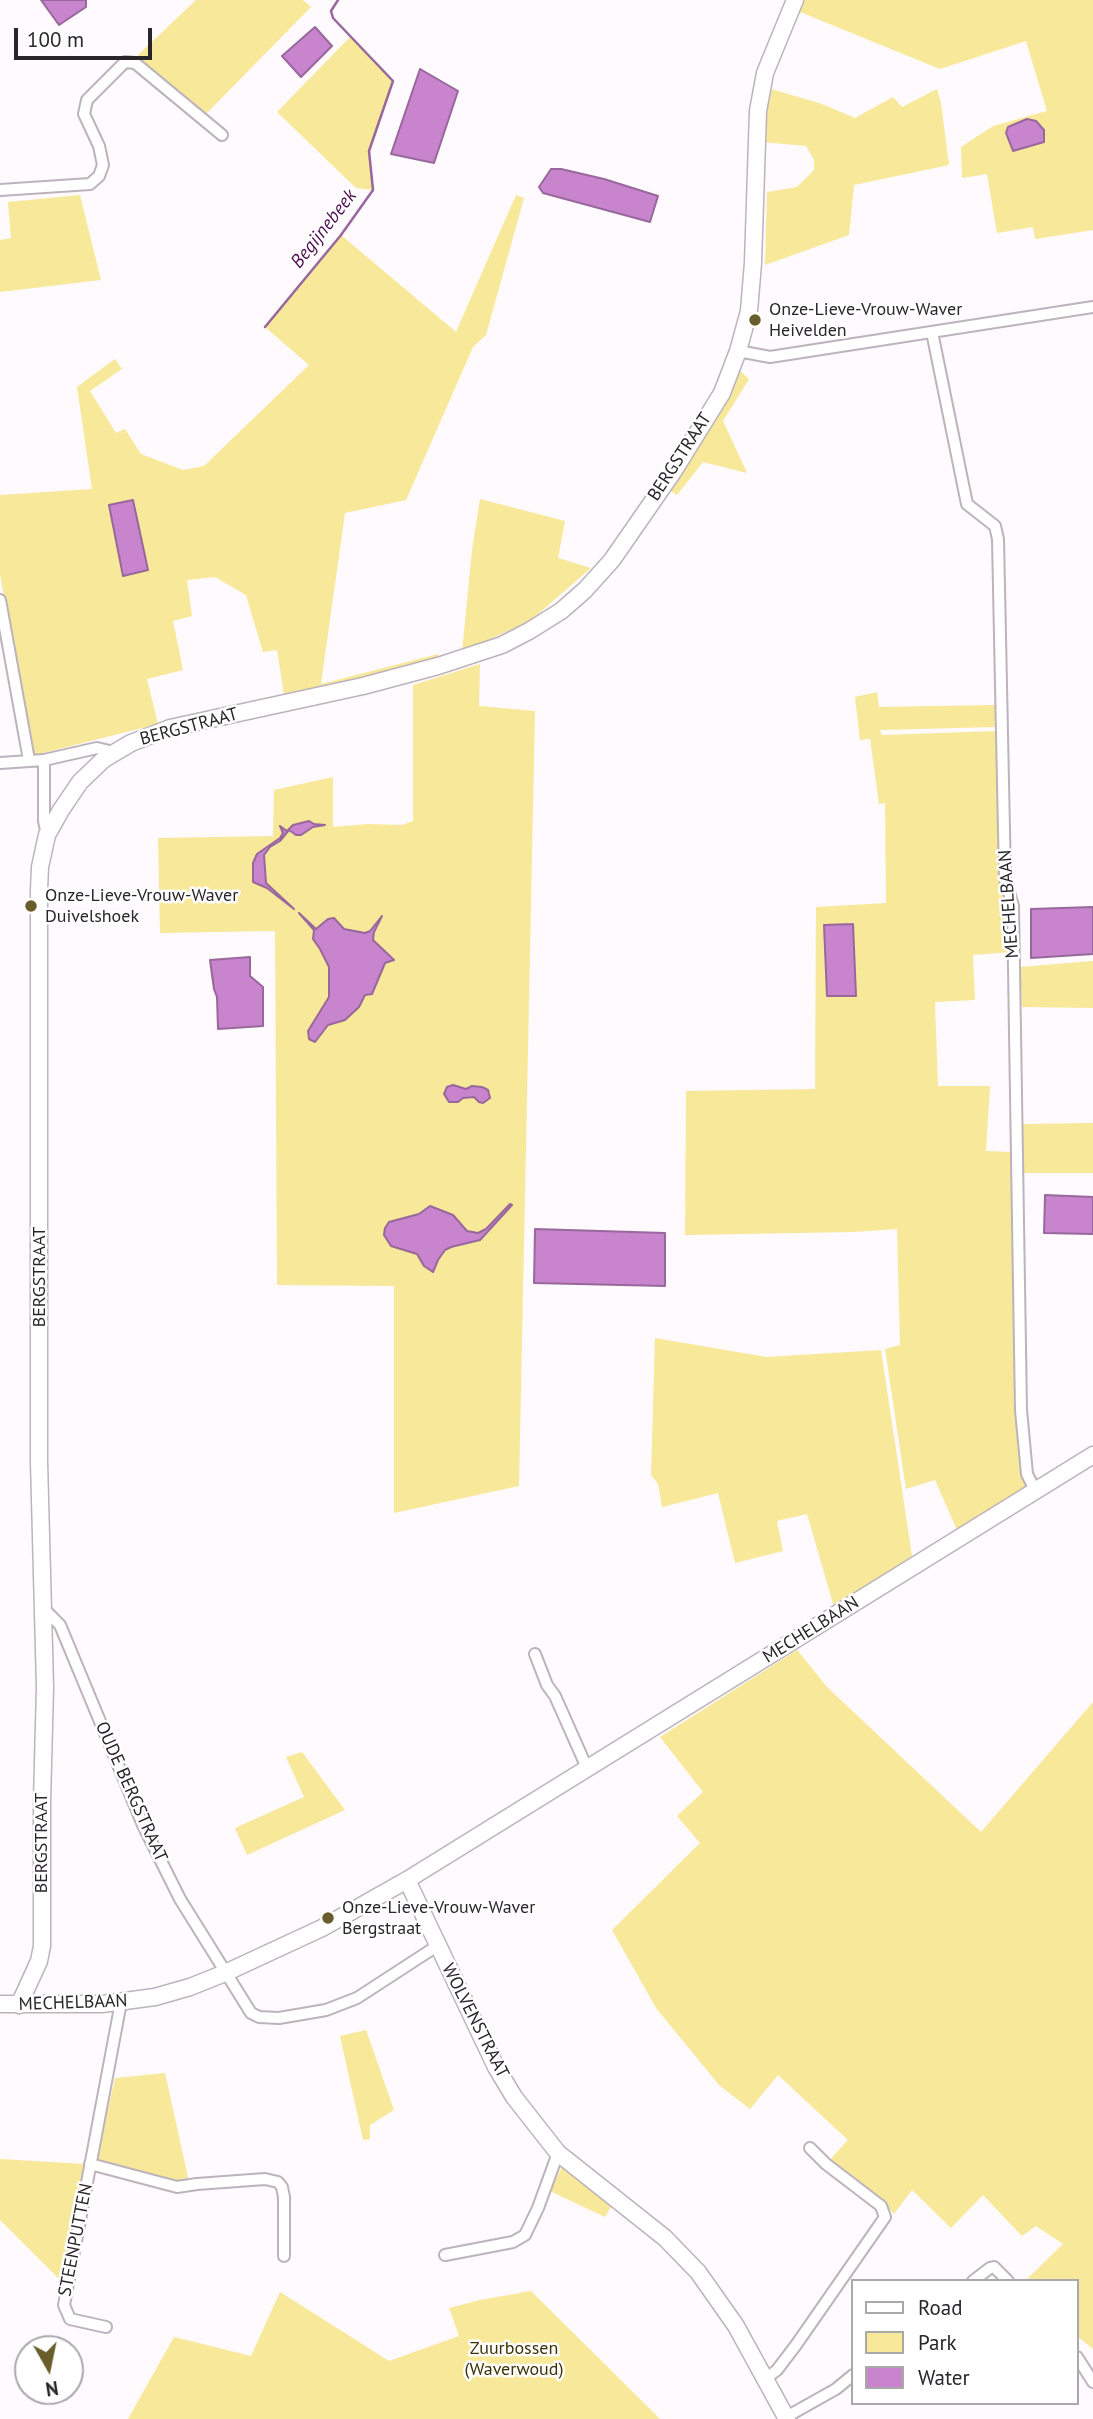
<!DOCTYPE html>
<style>
body{margin:0}
#map{position:relative;width:1093px;height:2419px;overflow:hidden;background:#fefafe;font-family:"PT Sans",sans-serif}
canvas{display:block}
.legend{position:absolute;left:851px;top:2279px;width:228px;height:126px;box-sizing:border-box;background:#fff;border:2px solid #a9a8aa;margin:0;padding:9px 12px;list-style:none;font-size:21px;color:#29262a}
.legend li{display:flex;align-items:center;gap:14px;height:35px}
.legend b{width:35px;border:2px solid #a9a8aa}
.north{position:absolute;left:14px;top:2335px;width:70px;height:70px;box-sizing:border-box;background:#fff;border:2px solid #a9a8aa;border-radius:50%;rotate:171deg;font-size:19px;font-weight:700;line-height:28px;text-align:center;color:#29262a}
.north::after{content:'';display:block;margin:auto;width:24px;height:32px;background:#695e2b;clip-path:polygon(50% 0,100% 100%,50% 72%,0 100%)}
.scale{position:absolute;left:14px;top:28px;width:138px;height:32px;box-sizing:border-box;border:4px solid #29262a;border-top:0;padding-left:9px;font-size:21px;line-height:24px;white-space:nowrap;color:#29262a;-webkit-text-stroke:5px #fff;paint-order:stroke}
</style>
<div id="map">
<canvas width="1093" height="2419"></canvas>
<ul class="legend">
<li><b style="height:9px;background:#fff"></b>Road</li>
<li><b style="height:19px;background:#f8e899"></b>Park</li>
<li><b style="height:19px;background:#c884cd"></b>Water</li>
</ul>
<div class="north">N</div>
<div class="scale">100 m</div>
</div>
<script>
const c = document.querySelector('canvas').getContext('2d');
c.lineJoin = 'round';
function fill(path, color) {
  c.fillStyle = color;
  c.fill(path, 'evenodd');
}
function poly(rows) {
  const path = new Path2D();
  for (const r of rows) {
    path.moveTo(r[0], r[1]);
    for (let i = 2; i < r.length; i += 2) path.lineTo(r[i], r[i + 1]);
  }
  return path;
}
function trace(path, color, width, dash) {
  c.strokeStyle = color;
  c.lineWidth = width;
  c.lineCap = dash ? 'butt' : 'round';
  c.setLineDash(dash || []);
  c.stroke(path);
}
function label(font, color, halo, rows, align = 'center') {
  c.font = font + ' "PT Sans",sans-serif';
  c.lineWidth = 5;
  c.setLineDash([]);
  c.textBaseline = 'middle';
  c.strokeStyle = halo;
  c.fillStyle = color;
  for (const [text, x, y, turn = 0] of rows) {
    c.save();
    c.translate(x, y);
    c.rotate((+turn || 0) * Math.PI / 180);
    c.textAlign = isNaN(turn) ? turn : align;
    if (halo) c.strokeText(text, 0, 0);
    c.fillText(text, 0, 0);
    c.restore();
  }
}
fill(poly([
 [196,0,303,0,311,7,205,115,135,58],
 [804,0,1093,0,1093,230,1035,239,1033,227,997,233,987,174,962,178,961,147,993,126,1047,111,1026,41,940,69,800,12],
 [351,36,393,81,369,151,373,190,356,188,277,112],
 [768,88,822,104,855,118,893,97,902,107,937,89,941,103,949,165,854,185,849,235,765,265,767,192,797,187,814,170,814,160,806,146,762,142],
 [80,195,101,280,0,292,0,240,11,238,8,202],
 [516,195,524,198,486,335,473,347,406,500,345,513,321,684,438,654,441,664,285,701,277,650,263,652,246,595,215,577,187,580,192,616,173,621,183,670,147,679,158,724,35,755,31,751,0,574,0,495,92,489,77,387,115,359,122,369,90,391,116,433,125,429,141,454,183,470,204,466,309,365,265,327,341,235,456,332],
 [133,500,134,500,148,570,109,506],
 [738,369,749,379,723,421,747,473,703,462,677,495,669,490],
 [480,499,565,521,558,558,591,568,530,621,462,652,472,550],
 [480,664,479,706,535,711,519,1486,394,1513,394,1286,277,1285,275,931,160,933,158,838,273,836,274,790,333,777,333,827,368,824,402,825,413,821,413,685],
 [877,692,879,707,996,705,997,727,880,730,882,735,997,731,1000,874,1005,899,1011,952,973,955,975,1000,935,1002,938,1086,990,1086,986,1151,1011,1152,1018,1455,1026,1487,957,1530,935,1480,906,1489,885,1349,900,1345,897,1229,854,1232,685,1235,686,1091,815,1089,816,907,886,903,885,803,879,804,870,739,860,740,855,697],
 [1093,961,1093,1008,1022,1007,1020,967],
 [1093,1123,1093,1173,1023,1173,1022,1124],
 [655,1338,767,1357,881,1350,912,1556,834,1607,807,1514,777,1521,783,1551,735,1563,718,1493,662,1507,658,1484,651,1475],
 [797,1650,828,1688,981,1832,1093,1702,1093,2349,1077,2336,1077,2281,1025,2281,1063,2244,1036,2226,1022,2236,983,2195,951,2228,912,2190,894,2214,880,2199,824,2166,848,2140,778,2075,750,2109,719,2085,656,2008,612,1930,700,1843,677,1816,703,1792,660,1737],
 [302,1752,345,1810,247,1855,235,1828,304,1797,286,1757],
 [366,2030,394,2110,370,2125,370,2139,363,2140,340,2036],
 [165,2073,189,2182,171,2182,96,2161,115,2078],
 [0,2159,85,2164,65,2285,0,2220],
 [563,2165,612,2205,605,2217,550,2191],
 [531,2291,660,2419,128,2419,174,2337,251,2356,280,2292,389,2361,459,2336,449,2308,480,2300]
]), '#f8e899');
const water = poly([
 [41,0,86,0,86,7,59,25,41,0],
 [315,27,332,46,301,77,282,56,315,27],
 [420,69,458,91,434,163,391,154,420,69],
 [1027,119,1036,121,1044,130,1044,142,1013,151,1006,133,1008,127,1027,119],
 [551,169,561,169,604,179,658,196,650,222,543,193,539,187,551,169],
 [133,500,148,570,123,576,109,505,133,500],
 [309,821,314,824,325,825,313,827,301,835,296,835,289,830,280,841,270,847,264,855,266,883,294,909,267,888,253,882,253,863,257,854,280,838,283,833,280,826,287,831,293,825,309,821],
 [1093,907,1093,954,1031,958,1031,909,1093,907],
 [299,913,316,929,328,919,334,918,344,929,365,933,370,931,382,916,374,932,373,940,394,960,385,963,372,994,365,995,359,1007,345,1020,328,1025,315,1042,309,1039,308,1031,329,997,329,967,320,949,313,939,314,930,299,913],
 [853,924,856,996,827,996,824,925,853,924],
 [250,957,250,976,263,987,263,1026,218,1029,217,997,214,989,210,960,250,957],
 [453,1085,466,1089,472,1086,482,1087,488,1090,490,1098,483,1103,479,1102,474,1097,463,1098,458,1102,449,1102,444,1094,447,1087,453,1085],
 [1045,1195,1093,1197,1093,1234,1044,1233,1045,1195],
 [510,1204,512,1205,480,1240,451,1247,445,1250,438,1260,433,1272,424,1266,417,1254,391,1246,384,1235,385,1228,389,1222,419,1214,430,1206,453,1215,467,1231,478,1233,486,1229,510,1204],
 [535,1229,665,1233,665,1286,534,1283,535,1229]
]);
fill(water, '#c884cd');
trace(water, '#98689c', 2);
trace(poly([
 [265,327,341,235,373,190,369,151,393,81,333,18,331,11,338,0]
]), '#98689c', 2.5);
const street = poly([
 [0,190,90,184,99,176,103,165,99,146,84,114,87,100,125,62,135,63,222,135],
 [932,332,967,504,995,526,998,539,1005,879,1013,906,1021,1410,1027,1474,1035,1490],
 [738,351,770,357,1093,307],
 [0,600,29,760],
 [44,760,44,821,47,835],
 [0,763,44,760,97,748,114,752],
 [43,1608,60,1625,143,1825,180,1899,251,2013,259,2017,279,2018,326,2010,357,1998,437,1946],
 [535,1654,547,1685,555,1696,587,1768],
 [90,2164,177,2187,197,2184,265,2179,278,2182,282,2187,284,2197,284,2256],
 [445,2255,513,2242,525,2235,538,2208,558,2153],
 [973,2281,990,2268,994,2267,1008,2281],
 [106,2327,70,2319,64,2305,121,2002],
 [1077,2357,1093,2382],
 [765,2379,777,2370,796,2345,885,2217,881,2206,826,2164,810,2148],
 [786,2417,836,2389,853,2375]
]);
const secondary = poly([
 [407,1880,496,2067,514,2097,558,2153,665,2238,698,2272,736,2326,787,2419],
 [0,2004,102,2004,155,1997,190,1987,225,1973,322,1928,407,1880,1093,1455],
 [19,2005,39,1961,42,1946,42,1801,45,1687,39,1461,39,890,40,867,47,835,61,810,80,782,104,759,131,743,170,728,363,686,438,666,502,645,529,631,561,611,585,590,612,560,673,472,722,393,738,351,749,311,753,263,758,111,765,73,795,0]
]);
trace(street, '#bcb3bd', 14);
trace(secondary, '#bcb3bd', 19);
trace(street, '#fff', 10);
trace(secondary, '#fff', 16);
for (const [x, y, r, color] of [
 [755,320,7,"#695e2b"],
 [31,906,7,"#695e2b"],
 [328,1918,7,"#695e2b"]
]) {
  const dot = new Path2D();
  dot.arc(x, y, r, 0, 2 * Math.PI);
  c.fillStyle = color;
  c.fill(dot);
  trace(dot, '#fff', 2.5);
}
label('18px', '#29262a', '#fff', [
 ["Onze-Lieve-Vrouw-Waver",769,310],
 ["Heivelden",769,331],
 ["Onze-Lieve-Vrouw-Waver",45,896],
 ["Duivelshoek",45,917],
 ["Onze-Lieve-Vrouw-Waver",342,1908],
 ["Bergstraat",342,1929]
], 'left');
label('18px', '#29262a', '#fff', [
 ["BERGSTRAAT",680,457,-57],
 ["BERGSTRAAT",189,727,-15],
 ["MECHELBAAN",1009,904,-94],
 ["BERGSTRAAT",40,1277,-90],
 ["MECHELBAAN",811,1630,-32],
 ["OUDE BERGSTRAAT",131,1792,66],
 ["BERGSTRAAT",42,1843,-90],
 ["MECHELBAAN",73,2003,-2],
 ["WOLVENSTRAAT",475,2021,63],
 ["STEENPUTTEN",76,2240,-79]
]);
label('18px', '#3b3203', '#fff', [
 ["Zuurbossen",514,2349],
 ["(Waverwoud)",514,2370]
]);
label('italic 19px', '#4c0d51', '#fff', [
 ["Begijnebeek",324,229,-52]
]);
</script>
